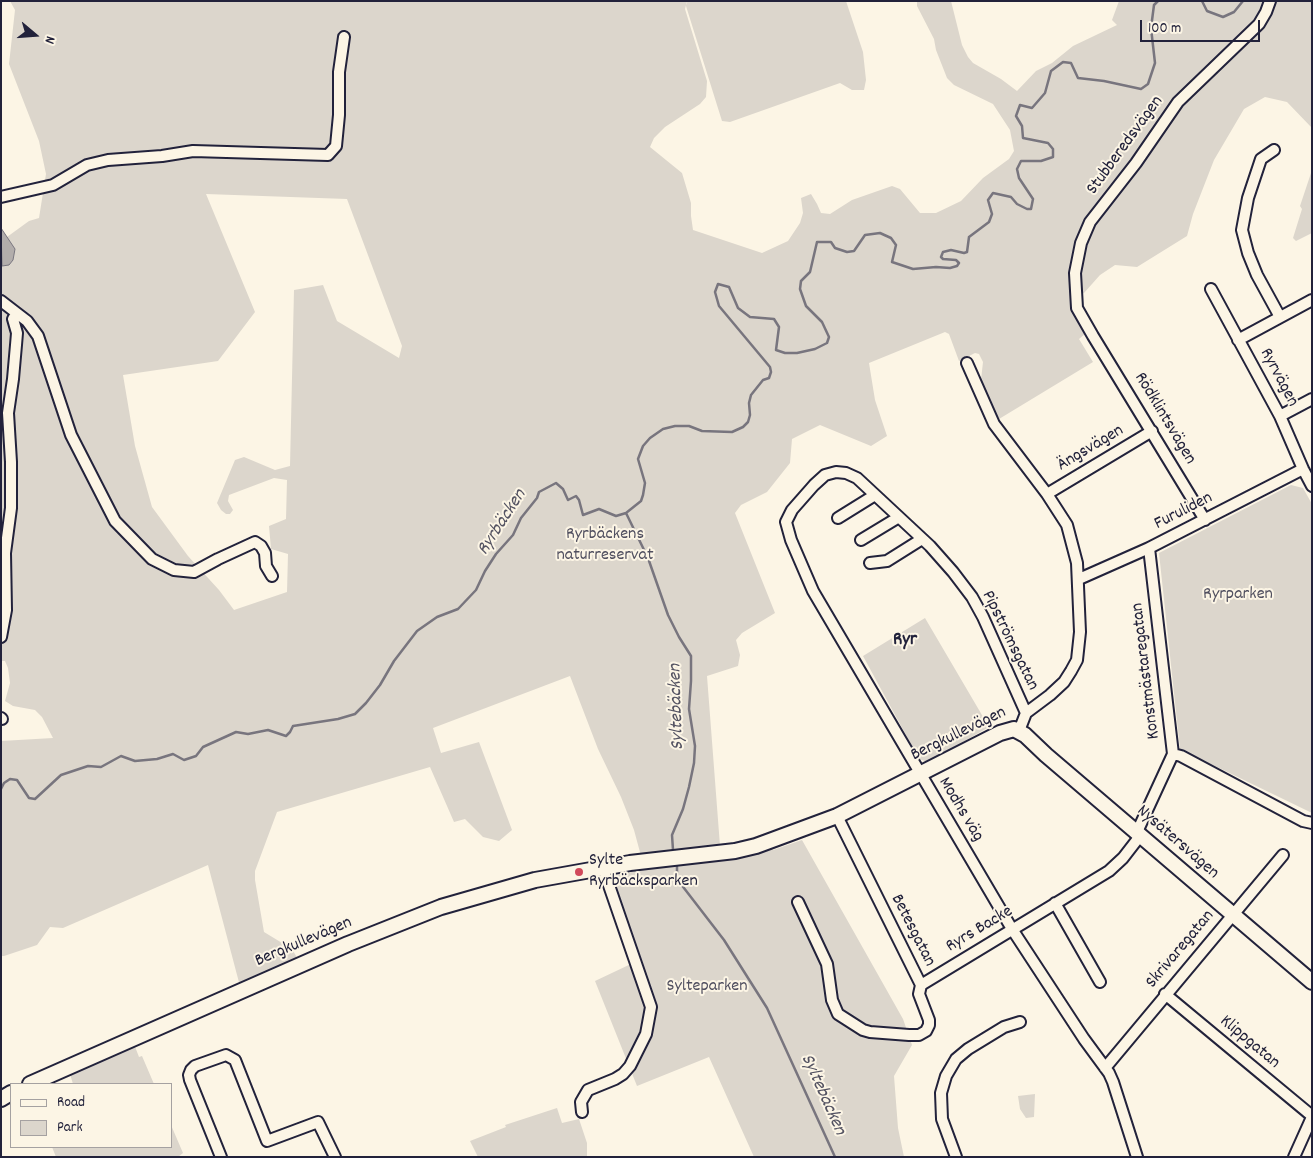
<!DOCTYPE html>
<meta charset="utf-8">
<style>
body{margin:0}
#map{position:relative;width:1313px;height:1158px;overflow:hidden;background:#fcf5e5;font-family:Dekko,sans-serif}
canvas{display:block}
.frame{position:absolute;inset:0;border:2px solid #22223b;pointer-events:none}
.legend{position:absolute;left:10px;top:1083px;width:162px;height:65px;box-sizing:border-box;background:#fcf5e5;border:1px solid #a5a1a1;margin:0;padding:6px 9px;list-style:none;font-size:15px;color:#22223b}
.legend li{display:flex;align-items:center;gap:10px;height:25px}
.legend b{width:25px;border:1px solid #a5a1a1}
.north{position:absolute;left:10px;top:10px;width:50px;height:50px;-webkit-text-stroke:4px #fcf5e5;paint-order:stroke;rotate:108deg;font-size:14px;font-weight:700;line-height:20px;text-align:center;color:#22223b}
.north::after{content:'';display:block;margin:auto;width:18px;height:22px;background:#22223b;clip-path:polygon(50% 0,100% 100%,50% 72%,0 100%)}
.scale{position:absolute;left:1140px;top:20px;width:120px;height:22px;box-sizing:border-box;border:2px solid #22223b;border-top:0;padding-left:6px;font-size:15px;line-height:18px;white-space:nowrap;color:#22223b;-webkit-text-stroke:4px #fcf5e5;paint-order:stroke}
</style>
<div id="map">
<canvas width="1313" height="1158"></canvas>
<div class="frame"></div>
<ul class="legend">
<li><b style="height:6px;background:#fcf5e5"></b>Road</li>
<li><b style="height:14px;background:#dcd6cc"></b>Park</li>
</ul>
<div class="north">N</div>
<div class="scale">100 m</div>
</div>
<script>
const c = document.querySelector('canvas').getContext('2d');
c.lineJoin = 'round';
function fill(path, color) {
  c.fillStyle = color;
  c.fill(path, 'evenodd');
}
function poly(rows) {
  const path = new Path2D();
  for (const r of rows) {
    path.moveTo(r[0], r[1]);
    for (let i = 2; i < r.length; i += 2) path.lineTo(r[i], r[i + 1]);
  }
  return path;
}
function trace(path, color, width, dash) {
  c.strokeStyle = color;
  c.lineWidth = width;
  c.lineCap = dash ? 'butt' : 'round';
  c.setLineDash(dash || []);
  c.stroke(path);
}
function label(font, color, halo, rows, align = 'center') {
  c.font = font + ' Dekko,sans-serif';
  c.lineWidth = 4;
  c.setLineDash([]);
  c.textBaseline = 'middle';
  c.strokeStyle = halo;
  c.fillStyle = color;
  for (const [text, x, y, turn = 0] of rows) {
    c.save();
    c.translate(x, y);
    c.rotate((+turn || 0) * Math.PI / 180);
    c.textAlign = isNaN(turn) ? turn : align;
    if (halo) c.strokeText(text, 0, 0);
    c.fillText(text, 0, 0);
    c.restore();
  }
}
fill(poly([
 [10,1,687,1,685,9,707,81,706,97,700,104,665,127,654,138,650,147,682,173,691,203,691,216,693,230,762,253,788,241,800,223,803,213,801,198,811,194,817,204,821,213,830,214,852,200,892,186,900,189,920,213,936,213,961,201,983,178,1009,159,1014,151,1010,130,993,104,954,85,947,78,936,50,934,39,917,6,917,1,951,1,962,45,968,57,973,63,1001,79,1017,91,1036,71,1052,63,1073,46,1117,25,1112,20,1119,1,1312,1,1312,128,1287,102,1265,97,1244,109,1214,160,1193,214,1187,236,1137,267,1115,265,1100,275,1084,293,1071,300,1074,310,1086,333,1079,339,1093,362,999,419,981,380,983,362,979,354,975,353,959,361,949,334,945,332,869,363,875,400,887,436,871,446,820,425,792,439,790,463,767,492,741,505,735,513,775,613,742,633,736,640,740,655,738,666,707,676,720,846,764,834,773,850,802,840,903,1019,912,1045,894,1076,898,1128,904,1157,754,1157,709,1057,637,1086,595,981,633,963,602,876,644,867,634,830,621,797,598,749,570,676,433,728,441,753,479,742,512,830,499,841,483,837,465,819,454,822,430,767,277,812,255,871,255,880,264,932,292,949,299,961,241,990,208,865,63,928,50,927,37,945,4,956,1,956,1,741,53,738,42,717,35,710,13,706,5,701,10,683,8,668,5,661,1,661,1,266,8,265,13,260,15,249,7,237,29,221,39,218,46,174,39,141,9,64,15,10],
 [206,194,347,199,402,346,399,358,337,321,323,285,294,290,290,466,275,470,244,457,235,460,217,503,221,510,226,514,230,514,233,510,228,501,229,495,274,478,287,480,286,519,269,526,271,549,288,554,287,592,234,610,219,590,188,556,152,507,135,446,123,375,218,361,255,312],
 [689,1,846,1,863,52,866,80,864,90,852,90,840,83,730,122,722,121,686,6,686,3],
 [1312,170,1312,233,1296,241,1293,238,1302,209,1300,206],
 [1291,485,1303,488,1312,504,1312,813,1180,749,1159,553],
 [925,618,989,727,928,762,919,759,863,656],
 [134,1044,139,1057,142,1056,154,1084,73,1084,70,1074],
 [1035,1094,1034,1117,1026,1118,1020,1109,1018,1096],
 [557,1108,562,1123,579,1119,587,1143,587,1157,478,1157,470,1141,506,1127,505,1125],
 [171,1125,183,1153,178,1157,56,1157,52,1147,171,1147]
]), '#dcd6cc');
const water = poly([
 [1,228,15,249,13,260,9,265,2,266,1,228]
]);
fill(water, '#b2adab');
trace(water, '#78757e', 1);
trace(poly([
 [1202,1,1207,11,1223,17,1234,12,1243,1],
 [626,513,648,558,668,615,679,637,691,656,691,681,689,709,695,746,694,763,689,787,683,809,672,835,673,850],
 [1,789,4,783,10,779,17,780,29,798,35,799,61,775,88,766,101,767,121,756,135,761,157,759,173,754,184,760,196,756,203,747,236,732,248,734,268,730,286,736,290,732,293,726,338,719,355,714,366,703,380,685,394,661,417,631,437,617,458,609,476,590,485,571,496,554,513,535,521,518,537,498,539,492,556,483,563,489,568,500,576,496,579,500,583,515,599,509,616,516,626,513,641,501,643,495,645,483,638,459,643,446,650,438,663,429,675,426,689,426,702,431,732,432,743,427,748,422,750,415,749,403,751,395,763,380,769,378,771,372,770,367,719,306,715,292,718,284,729,287,738,308,750,317,774,319,779,327,776,350,785,353,797,353,815,349,827,343,829,337,822,322,806,306,800,289,801,281,810,272,817,242,831,242,835,248,847,252,854,251,865,235,880,233,891,238,896,245,892,262,913,269,936,267,950,268,957,266,959,263,956,260,943,259,941,257,943,252,951,250,964,253,967,252,969,237,989,222,992,214,988,200,993,193,1011,197,1017,204,1027,209,1031,209,1033,199,1019,178,1017,169,1021,161,1041,161,1053,157,1053,149,1048,143,1023,138,1022,126,1016,116,1020,105,1032,108,1045,93,1051,71,1063,62,1071,63,1078,78,1104,81,1141,89,1148,84,1155,63,1151,28,1154,5,1158,1],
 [677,867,677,879,724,940,767,1008,835,1157]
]), '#78757e', 2.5);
const street = poly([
 [1274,150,1261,159,1248,198,1242,230,1248,253,1257,275,1280,317],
 [1,197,53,185,87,165,108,160,162,156,193,151,328,155,336,146,339,115,339,72,344,37],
 [1211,289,1280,416,1303,469,1312,486],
 [1,301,27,321,38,336,71,435,115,521,152,559,174,570,194,572,218,559,255,542,261,546,265,553,266,566,272,576],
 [1238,340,1312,300],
 [967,363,994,424,1047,494,1067,525,1077,563,1080,632,1077,660,1071,671,1064,682,1050,695,1026,713,1019,731],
 [1280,416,1312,399],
 [1047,494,1152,431],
 [838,518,875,495],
 [1205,520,1093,336,1077,308,1075,273,1081,243,1090,222,1136,163,1178,102,1259,24,1266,12,1270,1],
 [861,540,899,517],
 [870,563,887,561,922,539],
 [1079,579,1149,548,1303,469],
 [1,637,6,610,5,553,11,508,11,462,8,413,13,379,16,345,17,333,13,319,16,314],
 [1026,713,983,617,972,597,953,572,930,546,857,478,846,473,836,472,825,475,814,485,792,510,786,522,791,540,813,591,1012,929,1084,1039,1109,1073,1113,1082,1137,1157],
 [1,718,2,719],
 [1173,754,1181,756,1303,821,1312,823],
 [1137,832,1173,754,1149,548],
 [798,902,827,964,832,1000,838,1014,863,1030,870,1032,909,1035,919,1035,926,1031,929,1025,929,1020,919,994,921,985,837,816],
 [1055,903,1100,982],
 [921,985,1109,871,1123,858,1140,836],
 [1165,994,1312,1116],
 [1105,1068,1283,855],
 [582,1112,581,1102,588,1090,615,1079,623,1074,630,1066,646,1034,651,1007,603,868],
 [221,1157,190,1080,189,1075,191,1070,195,1066,226,1055,235,1060,267,1141,318,1122,335,1157],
 [956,1157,942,1119,941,1093,946,1076,956,1059,968,1049,1004,1027,1020,1022],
 [1294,1157,1312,1117]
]);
const secondary = poly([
 [30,1084,348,944,441,907,535,880,630,863,735,851,756,846,837,816,1000,733,1014,729,1025,735,1046,755,1312,982],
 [1,1099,11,1093]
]);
trace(street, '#22223b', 14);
trace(secondary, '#22223b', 18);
trace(street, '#fcf5e5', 10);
trace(secondary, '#fcf5e5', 14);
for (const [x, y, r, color] of [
 [579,872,5,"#d1495b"]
]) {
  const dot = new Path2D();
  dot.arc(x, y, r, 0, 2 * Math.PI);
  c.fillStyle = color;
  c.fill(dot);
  trace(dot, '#fcf5e5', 2);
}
label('18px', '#22223b', '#fcf5e5', [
 ["Stubberedsvägen",1126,146,-54],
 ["Ryrvägen",1278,378,62],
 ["Rödklintsvägen",1164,419,59],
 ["Ängsvägen",1091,449,-31],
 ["Furuliden",1184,512,-27],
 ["Pipströmsgatan",1009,641,64],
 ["Konstmästaregatan",1147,671,-97],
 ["Bergkullevägen",959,735,-26],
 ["Modhs väg",960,810,59],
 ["Nysätersvägen",1177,843,41],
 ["Ryrs Backe",980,930,-31],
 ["Betesgatan",912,931,63],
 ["Bergkullevägen",304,943,-23],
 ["Skrivaregatan",1181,950,-50],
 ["Klippgatan",1249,1043,40]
]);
label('18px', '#504f5f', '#fcf5e5', [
 ["Ryrbäckens",605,536],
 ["naturreservat",605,557],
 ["Ryrparken",1238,596],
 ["Sylteparken",707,988]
]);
label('18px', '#22223b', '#fcf5e5', [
 ["Sylte",589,862],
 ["Ryrbäcksparken",589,883]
], 'left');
label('italic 19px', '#545362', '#fcf5e5', [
 ["Ryrbäcken",503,523,-57],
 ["Syltebäcken",678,707,-92],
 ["Syltebäcken",822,1095,66]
]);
label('bold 19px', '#22223b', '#fcf5e5', [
 ["Ryr",905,641]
]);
</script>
